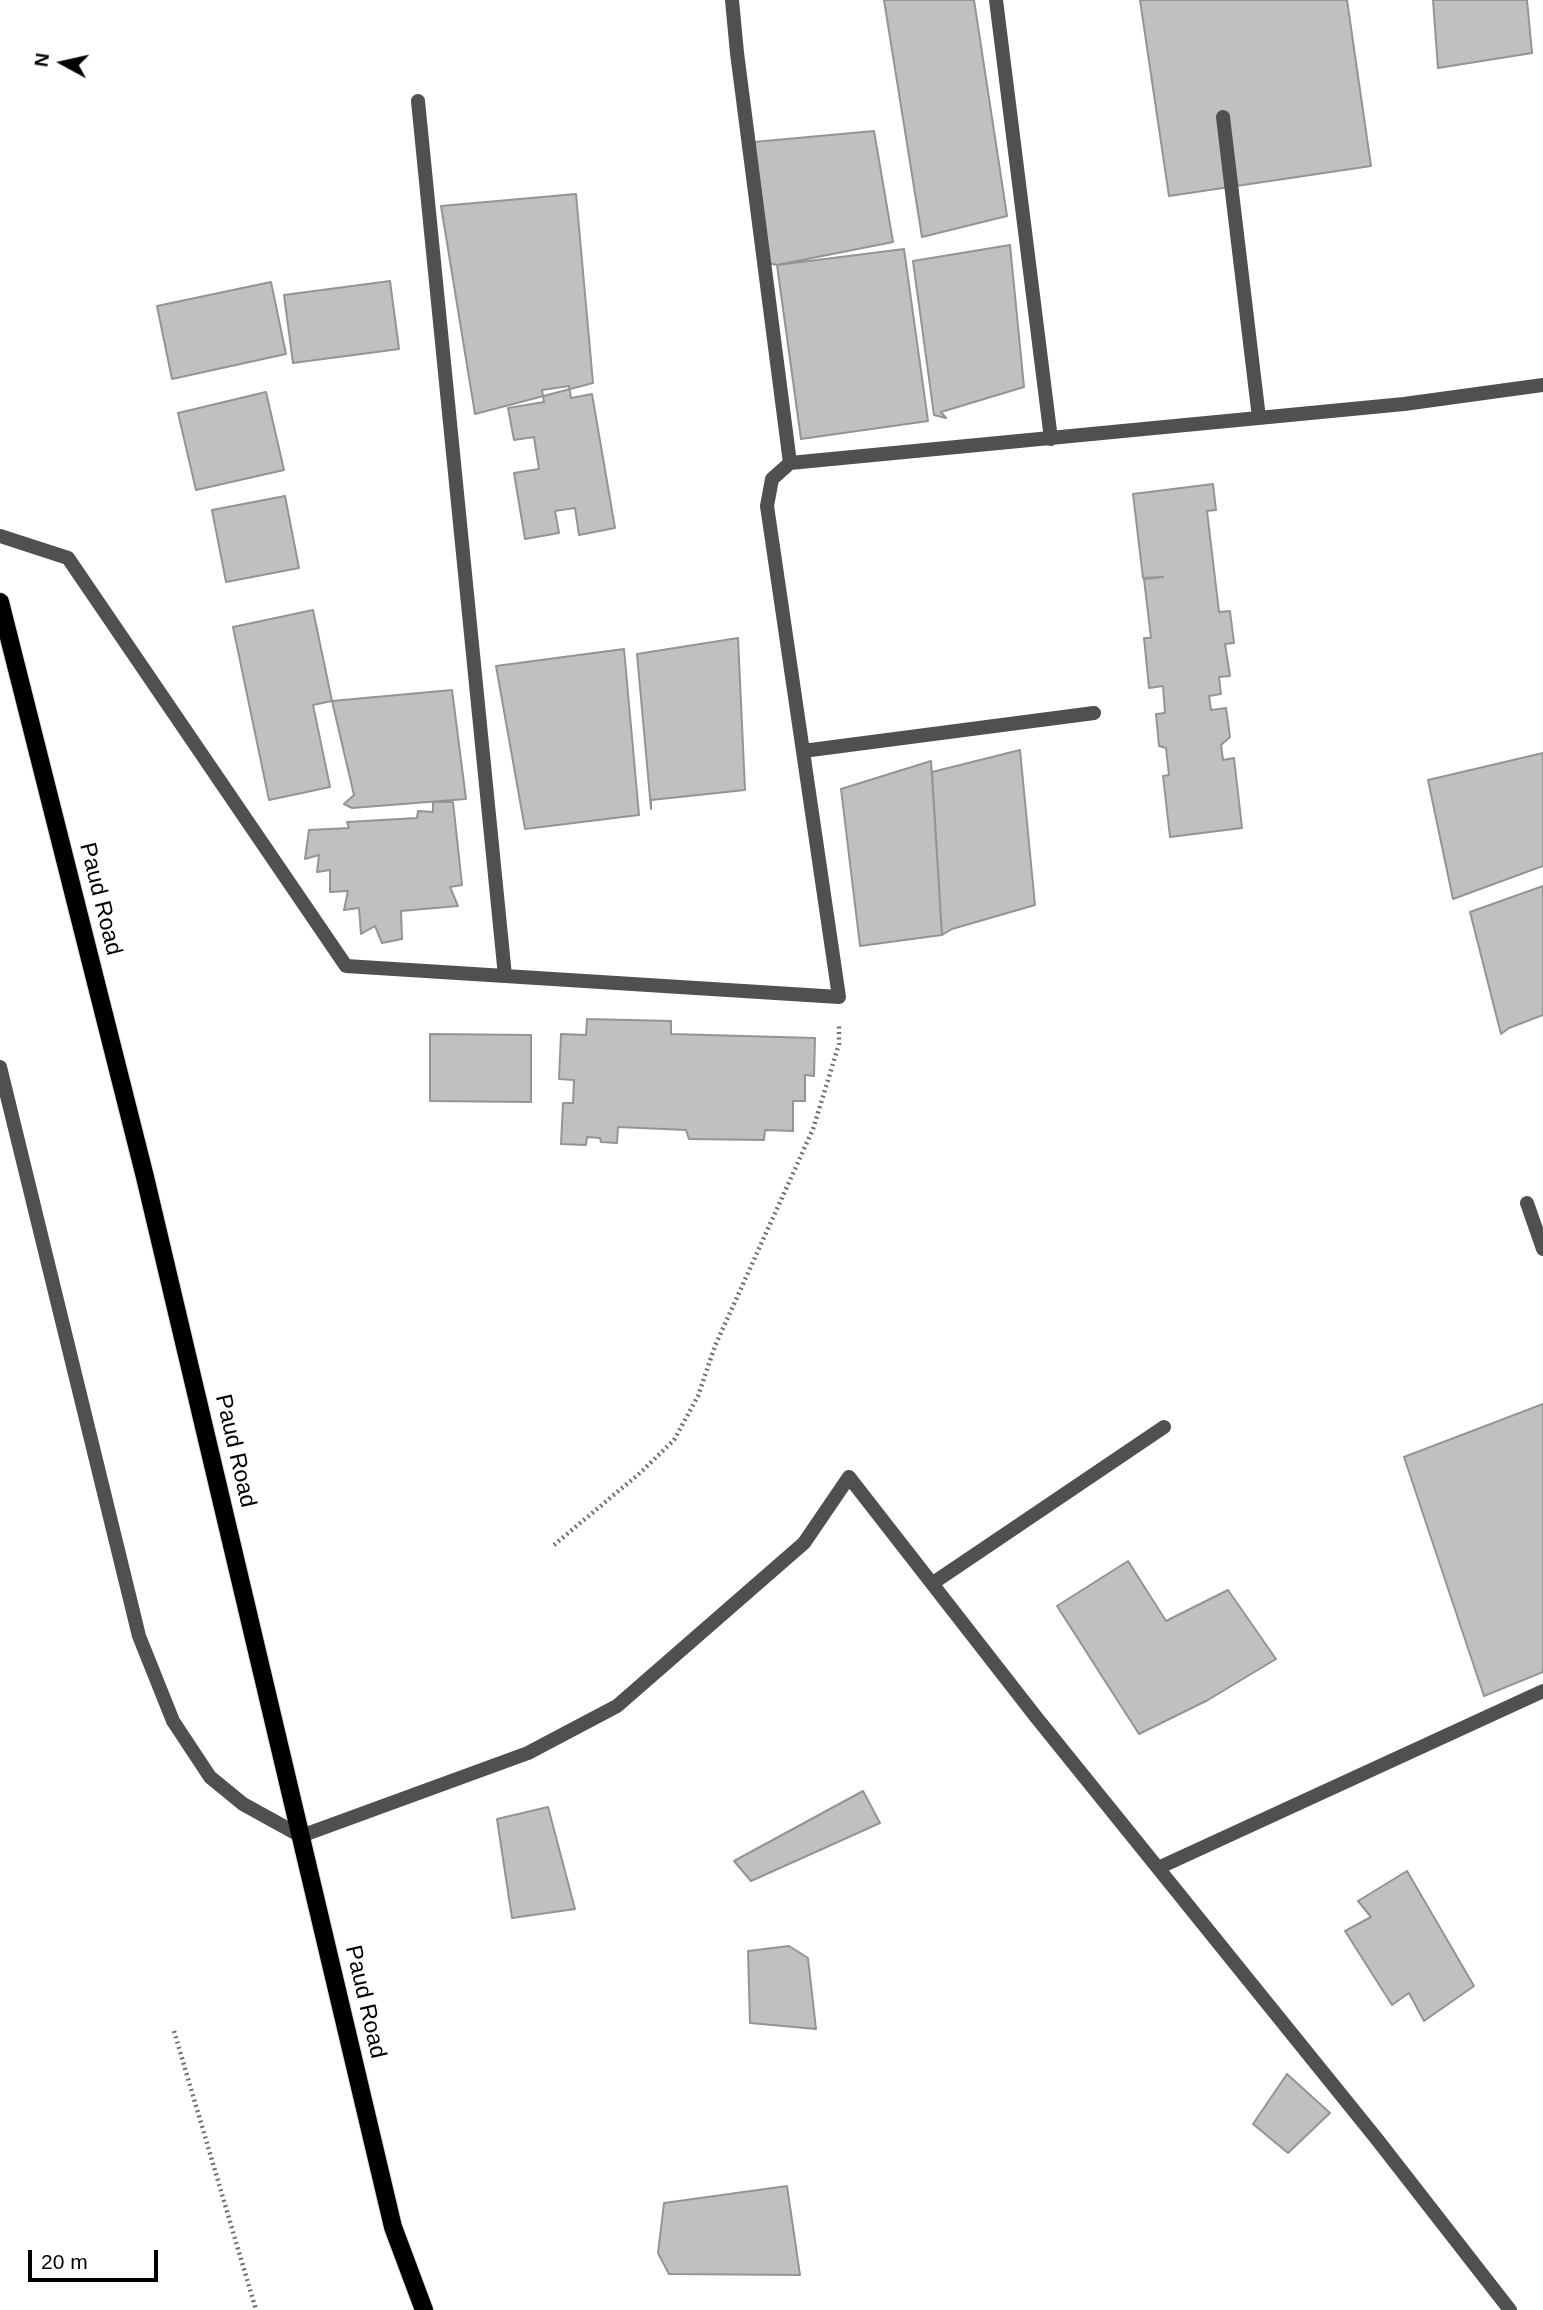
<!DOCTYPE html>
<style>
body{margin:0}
#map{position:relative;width:1543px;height:2310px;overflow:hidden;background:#fff;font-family:Arial,sans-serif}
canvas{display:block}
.north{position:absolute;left:28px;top:28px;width:70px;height:70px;-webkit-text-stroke:5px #fff;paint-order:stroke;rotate:278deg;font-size:19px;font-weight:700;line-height:28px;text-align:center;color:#000}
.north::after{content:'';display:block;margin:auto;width:24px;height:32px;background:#000;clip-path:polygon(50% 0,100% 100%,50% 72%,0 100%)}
.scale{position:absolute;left:28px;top:2250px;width:130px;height:32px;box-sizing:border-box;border:4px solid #000;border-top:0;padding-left:9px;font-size:21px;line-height:24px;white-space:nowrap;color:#000;-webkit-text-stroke:5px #fff;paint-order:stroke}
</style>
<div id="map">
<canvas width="1543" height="2310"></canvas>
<div class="north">N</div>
<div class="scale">20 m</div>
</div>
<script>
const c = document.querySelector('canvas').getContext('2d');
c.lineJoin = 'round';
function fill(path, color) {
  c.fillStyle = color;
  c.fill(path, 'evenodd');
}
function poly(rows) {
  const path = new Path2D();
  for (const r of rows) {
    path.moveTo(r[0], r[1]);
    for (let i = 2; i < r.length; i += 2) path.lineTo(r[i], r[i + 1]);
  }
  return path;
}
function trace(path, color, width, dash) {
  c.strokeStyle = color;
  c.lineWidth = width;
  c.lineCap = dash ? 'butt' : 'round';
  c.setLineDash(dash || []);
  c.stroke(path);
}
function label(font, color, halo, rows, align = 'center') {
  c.font = font + ' Arial,sans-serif';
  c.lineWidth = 7;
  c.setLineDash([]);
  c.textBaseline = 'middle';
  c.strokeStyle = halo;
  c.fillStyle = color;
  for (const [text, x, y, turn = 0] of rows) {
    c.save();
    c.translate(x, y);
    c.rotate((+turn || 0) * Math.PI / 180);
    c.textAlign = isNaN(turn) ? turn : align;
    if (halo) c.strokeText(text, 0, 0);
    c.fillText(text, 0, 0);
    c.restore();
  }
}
const building = poly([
 [884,0,974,0,1007,216,922,237,884,0],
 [1140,0,1347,0,1371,166,1169,196,1140,0],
 [1433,0,1527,0,1532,53,1438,68,1433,0],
 [874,131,893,242,777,265,764,262,754,142,874,131],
 [576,194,593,383,475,414,441,206,576,194],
 [1010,245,1024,387,941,412,946,418,934,415,913,261,1010,245],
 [904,249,928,421,801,439,777,265,904,249],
 [390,281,399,349,293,363,284,295,390,281],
 [271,282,286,354,172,379,157,306,271,282],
 [569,386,571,398,592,394,615,528,579,535,575,508,555,511,559,533,525,539,514,473,539,469,534,437,514,440,508,408,544,402,542,390,569,386],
 [266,392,284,470,196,490,178,413,266,392],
 [1213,484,1216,510,1207,511,1219,612,1230,611,1234,643,1225,644,1230,676,1219,677,1221,694,1209,696,1211,710,1226,708,1230,737,1221,745,1223,760,1234,758,1242,828,1170,837,1163,776,1169,775,1166,748,1159,746,1156,714,1165,713,1163,686,1149,688,1144,638,1151,638,1144,579,1163,577,1143,578,1133,494,1213,484],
 [285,496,299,568,226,582,212,510,285,496],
 [313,610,332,701,313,705,330,787,269,800,233,627,313,610],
 [738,638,745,790,651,800,651,809,637,654,738,638],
 [624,649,639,815,525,829,496,666,624,649],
 [452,690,466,799,352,808,344,804,354,795,332,701,452,690],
 [1020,750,1035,905,952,929,942,935,932,772,1020,750],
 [1543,753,1543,866,1453,899,1428,780,1543,753],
 [931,761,942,935,860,946,841,789,931,761],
 [433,802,453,802,462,885,450,887,458,906,401,911,402,939,382,943,375,926,361,934,359,908,344,910,348,891,330,892,330,870,317,872,319,855,305,859,309,830,349,828,347,822,417,818,418,811,433,812,433,802],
 [1543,886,1543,1015,1509,1028,1501,1034,1470,912,1543,886],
 [587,1019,671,1021,671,1034,815,1038,814,1076,805,1075,805,1101,793,1101,793,1131,765,1130,764,1140,689,1139,686,1130,618,1127,617,1143,601,1142,600,1138,587,1137,586,1145,561,1144,563,1103,573,1103,574,1080,559,1079,561,1034,586,1035,587,1019],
 [430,1034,531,1035,531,1102,430,1101,430,1034],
 [1543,1404,1543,1672,1484,1696,1404,1457,1543,1404],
 [1128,1561,1166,1621,1228,1590,1276,1659,1208,1700,1139,1734,1057,1606,1128,1561],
 [863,1791,880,1823,751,1881,734,1861,863,1791],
 [548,1807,575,1909,512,1918,497,1819,548,1807],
 [1407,1871,1474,1986,1424,2021,1409,1993,1392,2005,1345,1931,1371,1917,1358,1901,1407,1871],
 [789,1946,808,1958,816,2029,750,2023,748,1951,789,1946],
 [1287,2074,1330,2113,1288,2153,1253,2124,1287,2074],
 [787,2186,800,2275,669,2274,658,2253,664,2203,787,2186]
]);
fill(building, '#c0c0c0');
trace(building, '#949494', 2);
const primary = poly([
 [0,602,145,1177,393,2227,424,2310]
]);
trace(primary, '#dbdbdb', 20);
trace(poly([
 [554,1545,640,1473,674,1440,698,1396,715,1346,813,1129,839,1044,839,1025],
 [174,2031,256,2310]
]), '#727272', 4.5, [2, 3.5]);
trace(poly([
 [0,1067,139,1636,173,1721,210,1777,243,1804,301,1836]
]), '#505050', 14);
trace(poly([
 [732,0,737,53,790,463],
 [996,0,1051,439],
 [418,101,505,976],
 [1223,117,1259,418],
 [0,536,68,558,346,966,839,997,767,506,772,479,790,463,1404,404,1543,385],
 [803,751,1094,713],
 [1527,1203,1543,1249],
 [933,1583,1164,1427],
 [301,1836,528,1753,617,1706,804,1543,849,1477,1036,1717,1376,2138,1510,2310],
 [1158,1868,1543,1691]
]), '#505050', 14);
trace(primary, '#000', 18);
label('23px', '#000', '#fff', [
 ["Paud Road",100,899,76],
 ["Paud Road",235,1451,77],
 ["Paud Road",365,2002,77]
]);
</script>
